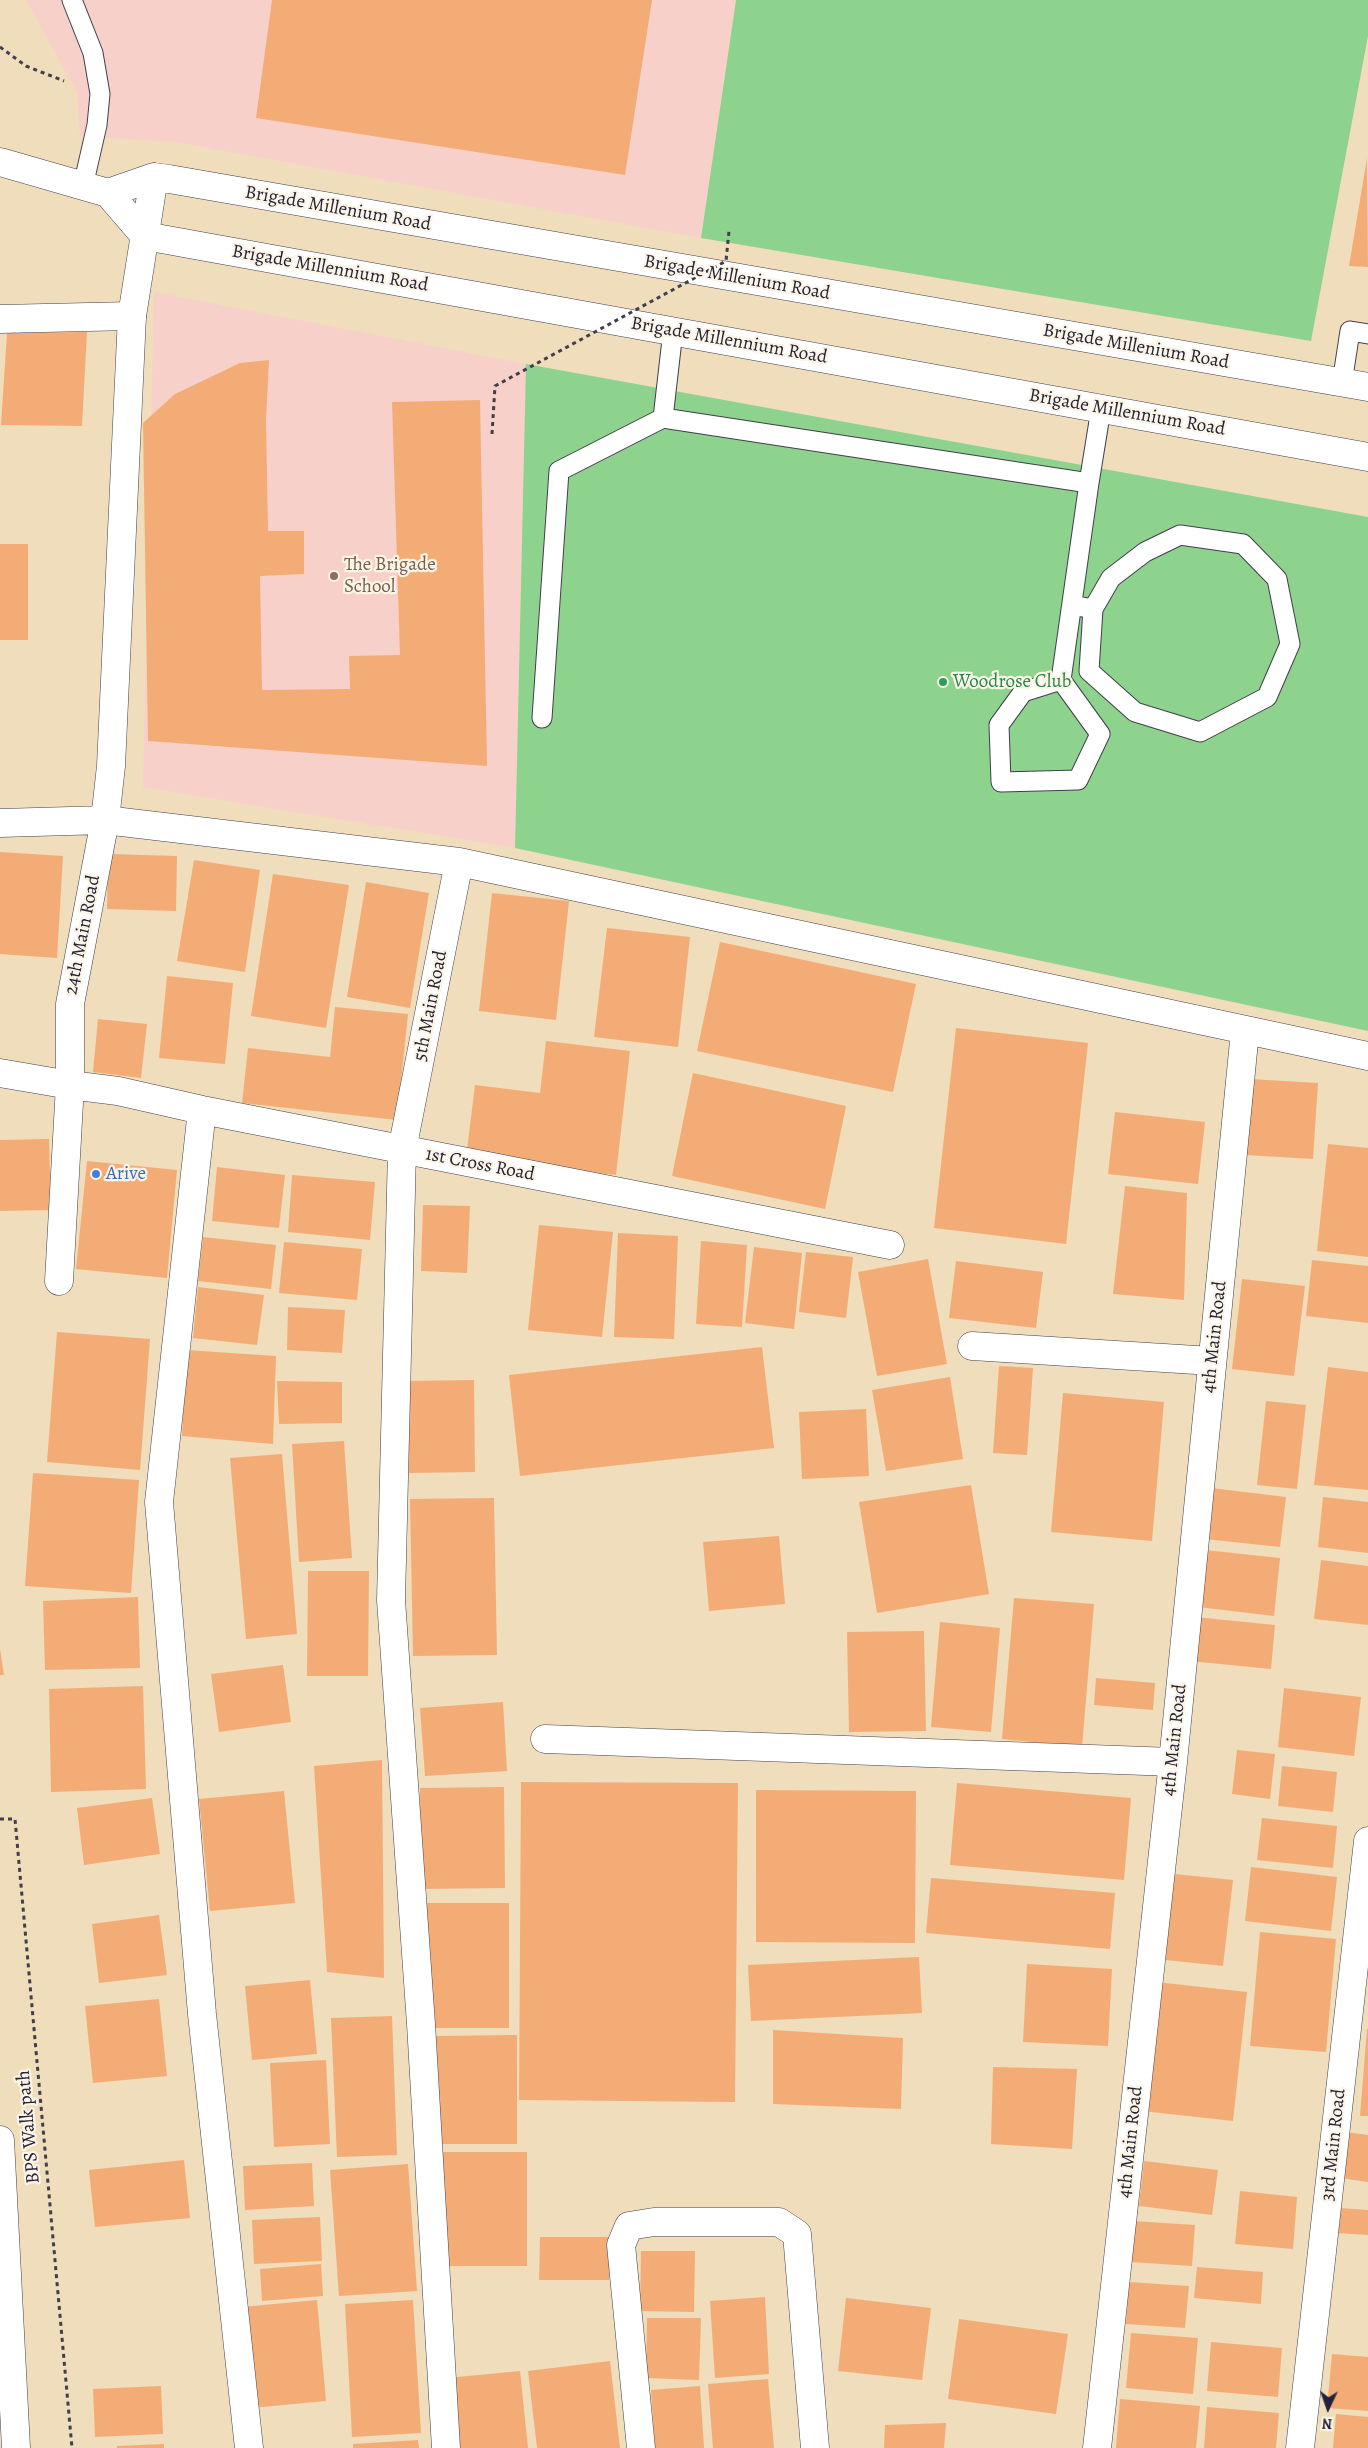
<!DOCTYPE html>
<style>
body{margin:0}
#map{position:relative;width:1368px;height:2448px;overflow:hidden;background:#efddbb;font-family:Alegreya,serif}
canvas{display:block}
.north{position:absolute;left:1303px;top:2383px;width:50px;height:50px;-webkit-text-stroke:4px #fcf5e5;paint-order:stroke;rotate:183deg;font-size:14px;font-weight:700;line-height:20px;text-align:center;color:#22223b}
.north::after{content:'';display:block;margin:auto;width:18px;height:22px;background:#22223b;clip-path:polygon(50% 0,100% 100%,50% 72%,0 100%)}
</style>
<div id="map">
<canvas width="1368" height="2448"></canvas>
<div class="north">N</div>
</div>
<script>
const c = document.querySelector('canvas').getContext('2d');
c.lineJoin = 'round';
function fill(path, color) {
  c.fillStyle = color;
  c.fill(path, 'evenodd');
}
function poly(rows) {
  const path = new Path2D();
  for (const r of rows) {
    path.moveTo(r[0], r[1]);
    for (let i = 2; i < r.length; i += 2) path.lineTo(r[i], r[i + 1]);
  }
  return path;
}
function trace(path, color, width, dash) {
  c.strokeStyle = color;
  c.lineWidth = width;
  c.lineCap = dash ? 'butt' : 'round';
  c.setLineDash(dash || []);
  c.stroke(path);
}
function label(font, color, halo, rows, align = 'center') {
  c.font = font + ' Alegreya,serif';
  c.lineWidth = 4.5;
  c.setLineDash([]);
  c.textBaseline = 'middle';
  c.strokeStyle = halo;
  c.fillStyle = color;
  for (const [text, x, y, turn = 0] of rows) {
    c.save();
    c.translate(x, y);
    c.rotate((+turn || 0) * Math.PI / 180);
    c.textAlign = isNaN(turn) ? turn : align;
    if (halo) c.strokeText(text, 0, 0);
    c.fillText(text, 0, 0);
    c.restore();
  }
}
fill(poly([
 [26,0,736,0,701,238,176,142,80,136,77,92],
 [154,292,526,364,515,848,143,787]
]), '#f7d0ca');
fill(poly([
 [736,0,1368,0,1368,36,1311,341,701,238],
 [526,364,1368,517,1368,1031,515,848]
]), '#8ed38d');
fill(poly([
 [272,0,652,0,625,175,256,118],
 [1367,158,1368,267,1349,266],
 [87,332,82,426,1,425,7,333],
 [269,360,266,420,268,531,304,531,304,574,260,576,262,690,350,689,349,656,400,655,392,402,480,400,487,766,148,741,143,423,175,394,240,363],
 [0,544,28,544,28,640,0,640],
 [0,852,63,856,57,958,0,954],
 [108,854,177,856,176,911,107,909],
 [194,860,260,870,245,972,177,961],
 [273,874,349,885,326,1028,251,1016],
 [366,882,429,893,410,1008,347,997],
 [492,893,569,901,556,1020,479,1011],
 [607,928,690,937,678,1047,594,1037],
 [720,942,916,984,893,1092,697,1051],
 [167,976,233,983,225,1064,159,1058],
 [335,1007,408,1014,397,1120,242,1103,248,1048,330,1057],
 [98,1019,147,1024,141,1078,93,1072],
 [956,1028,1088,1043,1066,1244,934,1228],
 [546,1041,630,1051,616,1175,466,1158,475,1085,540,1093],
 [693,1073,846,1106,825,1209,672,1176],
 [1250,1079,1318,1083,1313,1159,1246,1155],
 [1115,1112,1205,1122,1198,1184,1108,1174],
 [49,1139,51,1210,0,1211,0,1140],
 [1328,1144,1368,1148,1368,1257,1317,1251],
 [87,1161,177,1170,167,1278,76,1269],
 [217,1167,285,1175,279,1228,212,1221],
 [292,1175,375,1182,370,1240,288,1232],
 [1125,1186,1187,1193,1184,1300,1113,1294],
 [423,1205,470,1206,467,1273,421,1271],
 [539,1225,613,1232,602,1337,528,1330],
 [618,1233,678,1236,674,1339,614,1337],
 [203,1237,276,1245,271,1289,198,1281],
 [701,1241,747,1245,742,1327,696,1324],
 [284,1242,362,1249,357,1300,279,1293],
 [754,1247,802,1253,794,1329,745,1323],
 [806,1252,853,1257,846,1318,799,1312],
 [928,1259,947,1364,877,1376,858,1272],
 [1312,1260,1368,1266,1368,1323,1306,1316],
 [956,1261,1043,1272,1036,1328,949,1318],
 [1242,1279,1305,1286,1294,1376,1232,1369],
 [198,1287,264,1295,257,1345,193,1338],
 [288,1307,345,1310,342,1353,287,1350],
 [57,1332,150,1339,140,1470,47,1462],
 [762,1347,774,1448,520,1476,509,1375],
 [186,1350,276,1356,273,1444,182,1436],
 [999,1366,1033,1368,1027,1455,993,1453],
 [1328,1367,1368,1372,1368,1490,1314,1485],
 [950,1377,963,1459,886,1471,872,1390],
 [474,1380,475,1472,409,1473,408,1381],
 [277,1381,342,1382,342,1423,279,1424],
 [1063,1393,1164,1402,1152,1541,1051,1532],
 [1266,1401,1306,1405,1297,1489,1257,1485],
 [866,1409,869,1476,802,1479,799,1412],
 [344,1441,352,1558,299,1562,292,1444],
 [282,1454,297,1634,246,1639,230,1458],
 [33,1473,139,1480,131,1593,25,1586],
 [971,1485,989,1594,877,1613,859,1502],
 [1211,1488,1286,1497,1280,1547,1205,1539],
 [1323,1497,1368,1502,1368,1553,1318,1547],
 [494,1498,497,1655,413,1656,410,1499],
 [779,1536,785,1604,709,1611,703,1542],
 [1205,1550,1280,1558,1274,1616,1198,1607],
 [1321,1560,1368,1566,1368,1625,1314,1619],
 [308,1571,369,1571,368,1676,307,1676],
 [138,1597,140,1668,45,1670,43,1601],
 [1014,1598,1094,1604,1082,1747,1002,1739],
 [1195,1617,1275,1625,1271,1669,1190,1661],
 [940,1622,1000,1628,991,1732,931,1727],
 [924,1631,926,1731,849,1732,847,1632],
 [0,1649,4,1675,0,1675],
 [283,1665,291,1722,219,1732,211,1674],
 [1096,1678,1155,1683,1153,1710,1094,1705],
 [143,1686,146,1789,51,1792,49,1689],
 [1284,1688,1361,1697,1354,1756,1278,1747],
 [503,1702,507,1771,425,1776,420,1708],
 [1237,1750,1275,1754,1270,1799,1232,1794],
 [382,1760,384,1978,327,1972,314,1766],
 [1282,1766,1337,1772,1333,1812,1278,1806],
 [521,1782,738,1783,735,2102,519,2100],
 [957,1783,1131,1798,1124,1880,950,1865],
 [504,1787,505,1888,420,1889,420,1788],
 [756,1790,916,1791,915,1943,756,1942],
 [284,1791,295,1903,210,1911,199,1799],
 [152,1798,160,1854,84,1865,77,1808],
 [1262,1818,1337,1826,1333,1868,1257,1860],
 [1251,1867,1337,1877,1331,1931,1245,1921],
 [1165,1873,1233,1880,1223,1966,1156,1959],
 [931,1878,1115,1893,1110,1949,926,1933],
 [425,1903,509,1903,509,2028,425,2028],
 [159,1915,167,1975,99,1983,92,1924],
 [1260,1932,1336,1939,1326,2052,1250,2046],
 [919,1957,922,2013,751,2021,748,1965],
 [1027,1964,1112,1969,1108,2046,1023,2042],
 [310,1980,317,2054,252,2060,245,1986],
 [1156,1982,1247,1992,1233,2121,1142,2111],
 [159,1999,167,2076,93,2083,85,2006],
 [392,2016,397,2155,337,2157,331,2018],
 [1367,2029,1368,2029,1368,2116,1360,2116],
 [773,2030,903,2038,901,2109,773,2104],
 [517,2035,517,2144,437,2144,436,2036],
 [326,2060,330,2144,274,2147,270,2063],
 [993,2067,1077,2069,1072,2149,991,2144],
 [1346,2132,1368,2135,1368,2182,1340,2178],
 [440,2152,527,2152,527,2266,441,2266],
 [184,2160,190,2218,95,2227,89,2170],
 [1144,2161,1218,2170,1212,2215,1139,2206],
 [312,2163,314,2206,245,2210,243,2166],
 [408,2164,417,2291,339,2296,330,2170],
 [1240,2191,1297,2197,1293,2249,1235,2244],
 [1339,2208,1368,2210,1368,2235,1336,2233],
 [320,2217,322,2261,254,2264,252,2220],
 [1133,2221,1195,2225,1192,2266,1130,2262],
 [540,2237,609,2237,609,2280,539,2280],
 [641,2251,695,2251,694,2312,640,2311],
 [321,2264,323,2296,262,2301,260,2269],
 [1197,2267,1263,2272,1261,2304,1194,2298],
 [1129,2282,1189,2286,1185,2328,1126,2324],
 [765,2297,769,2374,715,2378,710,2301],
 [846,2298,931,2308,922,2380,838,2371],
 [317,2300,326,2401,251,2408,242,2307],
 [413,2300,421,2433,352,2437,345,2304],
 [647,2318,701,2318,699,2380,646,2378],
 [959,2319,1068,2334,1056,2414,948,2399],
 [1131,2333,1198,2338,1193,2394,1126,2388],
 [1211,2342,1282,2348,1278,2397,1207,2391],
 [1332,2354,1368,2357,1368,2411,1327,2408],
 [610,2361,620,2448,537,2448,528,2371],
 [520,2371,528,2448,454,2448,447,2378],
 [768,2379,774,2448,713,2448,708,2384],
 [161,2386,163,2434,95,2437,93,2389],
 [700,2386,704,2448,655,2448,651,2390],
 [1120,2399,1200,2406,1196,2448,1116,2448],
 [1207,2407,1279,2413,1276,2448,1204,2448],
 [1336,2414,1368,2417,1368,2448,1333,2448],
 [946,2423,944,2448,884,2448,885,2425],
 [418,2440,419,2448,353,2448,353,2444],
 [164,2444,164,2448,117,2448,117,2446]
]), '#f4ac77');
const service = poly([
 [72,0,93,53,100,94,97,125,83,186],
 [1342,383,1350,331,1368,334],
 [663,418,1089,483,1061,680,1023,692,999,725,1001,782,1078,780,1100,734,1061,680],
 [1089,483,1101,409],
 [1072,605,1093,609,1089,671,1135,712,1200,732,1267,697,1290,644,1277,579,1243,544,1180,535,1145,552,1111,578,1093,609],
 [542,718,559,471,663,418,673,331]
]);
const minor = poly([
 [0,319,132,316],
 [105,820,459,862,1368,1056],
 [202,1110,159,1502,202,2014,249,2448],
 [59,1281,70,1085,118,1091,202,1110,890,1245],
 [972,1346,1212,1361],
 [545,1739,1173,1762],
 [0,2140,16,2448],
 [446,2448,421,2024,391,1600,402,1150,459,862],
 [641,2448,621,2245,629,2226,654,2222,779,2222,797,2234,815,2448],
 [1097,2448,1173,1762,1245,1031],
 [1300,2448,1368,1841]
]);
const tertiary = poly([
 [0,162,108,193],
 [108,193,145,236,1368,457],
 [108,193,154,177,169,179,1368,387],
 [0,823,105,820],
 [0,1073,70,1085,70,1004,105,820,111,766,132,316,154,177]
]);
trace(service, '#413e4e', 21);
trace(minor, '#413e4e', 29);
trace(tertiary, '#413e4e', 29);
trace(poly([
 [0,47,26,66,64,81],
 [0,1819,15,1819,72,2448]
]), '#413e4e', 3, [4, 4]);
trace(service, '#fff', 19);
trace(minor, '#fff', 28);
trace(tertiary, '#fff', 28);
trace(poly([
 [492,434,495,386,726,261,729,231]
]), '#413e4e', 3, [4, 4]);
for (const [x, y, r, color] of [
 [334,576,5,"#8d6e63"],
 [943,682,5,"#2e9e5b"],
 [96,1174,5,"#3f7fe0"]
]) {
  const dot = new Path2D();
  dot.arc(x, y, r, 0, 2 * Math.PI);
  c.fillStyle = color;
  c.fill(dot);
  trace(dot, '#fcf5e5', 2);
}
label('19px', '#22223b', '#fcf5e5', [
 ["Brigade Millenium Road",338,209,10],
 ["Brigade Millennium Road",330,269,10],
 ["Brigade Millenium Road",737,278,10],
 ["Brigade Millennium Road",729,341,10],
 ["Brigade Millenium Road",1136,347,10],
 ["Brigade Millennium Road",1127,413,10],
 ["24th Main Road",83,935,-79],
 ["5th Main Road",431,1006,-79],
 ["1st Cross Road",480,1165,11],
 ["4th Main Road",1215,1337,-84],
 ["4th Main Road",1175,1740,-84],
 ["BPS Walk path",29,2127,-95],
 ["4th Main Road",1131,2142,-84],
 ["3rd Main Road",1334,2145,-84]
]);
label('19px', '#785e54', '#fcf5e5', [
 ["The Brigade",344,565],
 ["School",344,587]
], 'left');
label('19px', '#27864d', '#fcf5e5', [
 ["Woodrose Club",953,682]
], 'left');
label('19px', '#366cbe', '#fcf5e5', [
 ["Arive",106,1174]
], 'left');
</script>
